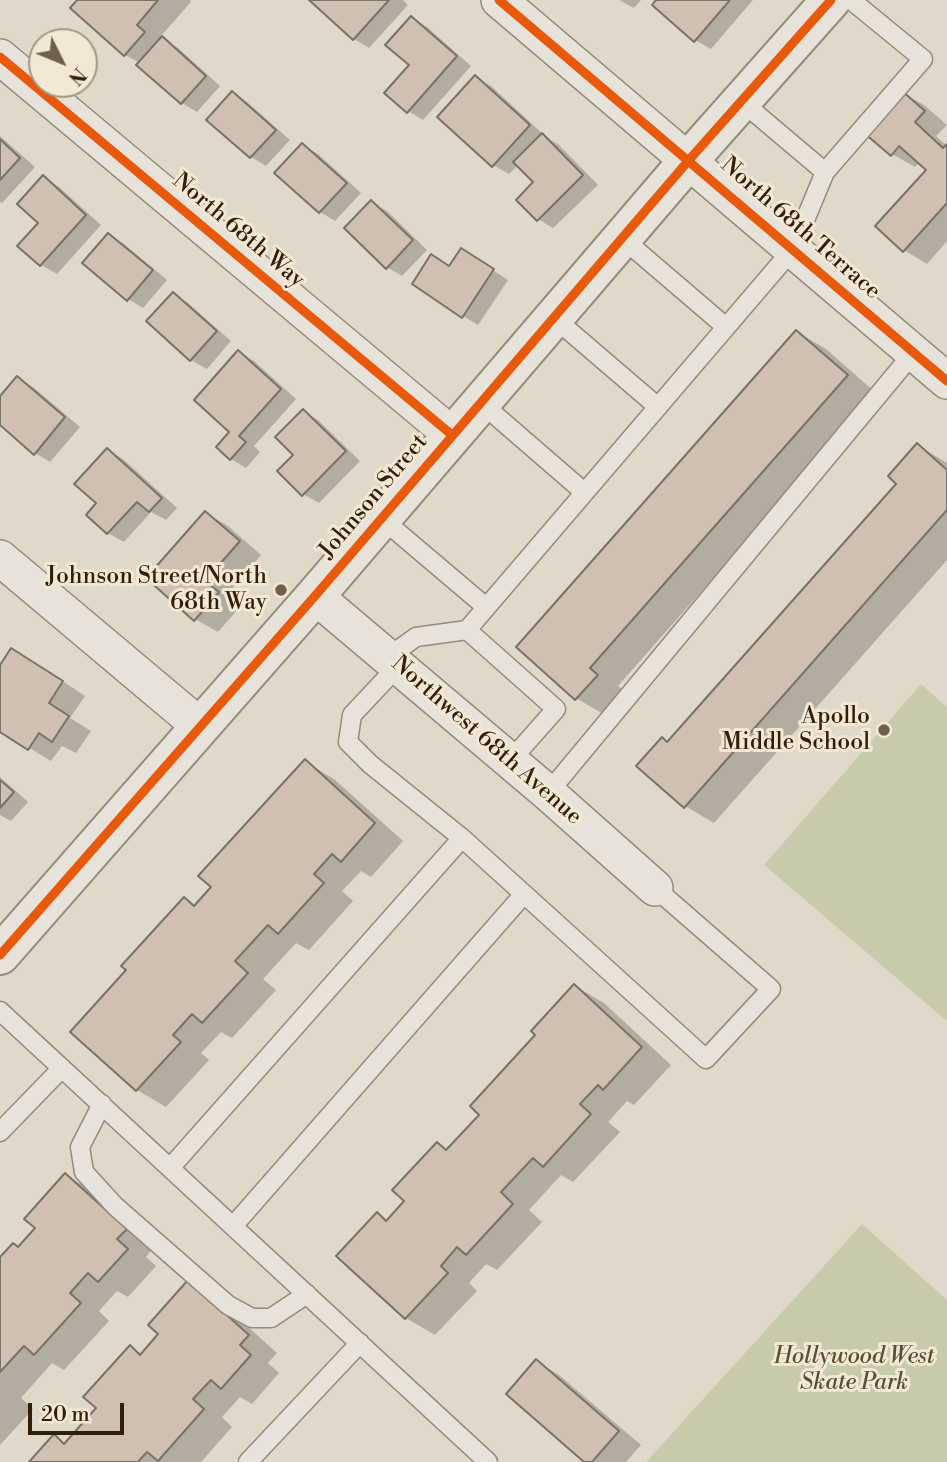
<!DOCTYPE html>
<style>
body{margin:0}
#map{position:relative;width:947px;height:1462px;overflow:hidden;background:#e0d8c8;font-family:"Libre Bodoni",serif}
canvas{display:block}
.north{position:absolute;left:28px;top:28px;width:70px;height:70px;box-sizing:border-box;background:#f2e8d4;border:2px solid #a59883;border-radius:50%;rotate:133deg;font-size:19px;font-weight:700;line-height:28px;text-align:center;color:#321f0a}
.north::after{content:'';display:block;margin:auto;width:24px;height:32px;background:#6f604c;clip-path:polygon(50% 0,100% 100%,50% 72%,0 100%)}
.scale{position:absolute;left:28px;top:1403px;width:96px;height:32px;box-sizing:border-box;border:4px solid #321f0a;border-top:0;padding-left:9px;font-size:21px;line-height:24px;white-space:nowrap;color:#321f0a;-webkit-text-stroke:5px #f2e8d4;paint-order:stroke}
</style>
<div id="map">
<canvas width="947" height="1462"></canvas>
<div class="north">N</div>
<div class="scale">20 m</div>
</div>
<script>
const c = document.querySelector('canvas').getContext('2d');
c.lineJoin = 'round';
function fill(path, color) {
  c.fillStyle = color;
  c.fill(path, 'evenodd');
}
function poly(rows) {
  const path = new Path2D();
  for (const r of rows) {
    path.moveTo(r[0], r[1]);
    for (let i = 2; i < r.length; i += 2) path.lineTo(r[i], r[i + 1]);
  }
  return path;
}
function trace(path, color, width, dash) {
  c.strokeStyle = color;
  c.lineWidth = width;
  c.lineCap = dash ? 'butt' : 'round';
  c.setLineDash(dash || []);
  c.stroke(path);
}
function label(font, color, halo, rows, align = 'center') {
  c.font = font + ' "Libre Bodoni",serif';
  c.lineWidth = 6;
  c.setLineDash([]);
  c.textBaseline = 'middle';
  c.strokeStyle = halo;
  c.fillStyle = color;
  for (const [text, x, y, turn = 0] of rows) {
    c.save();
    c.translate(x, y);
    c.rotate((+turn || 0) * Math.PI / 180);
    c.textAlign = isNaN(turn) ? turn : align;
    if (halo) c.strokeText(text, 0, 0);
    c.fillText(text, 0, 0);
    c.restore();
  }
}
fill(poly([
 [921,684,947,707,947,1021,764,865],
 [862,1224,947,1300,947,1462,646,1462]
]), '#c8cbab');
fill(poly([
 [80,0,190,0,191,2,160,37,178,48,220,86,197,112,182,103,140,63,125,55],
 [312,0,403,0,408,5,369,48,354,39],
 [619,0,641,0,634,8],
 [659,0,753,0,711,49,695,40,654,5],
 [411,18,427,27,471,66,423,120,408,111],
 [475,78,491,86,544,135,543,136,558,144,598,185,553,228,538,219,535,182,518,165,509,174,493,165,440,117],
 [901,92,924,105,947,125,936,136,947,146,947,241,927,264,904,250,929,170,920,162,915,167,892,154],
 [232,93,247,102,290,140,266,166,251,157],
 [0,136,35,167,2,203,0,202],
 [302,145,318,154,361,193,335,221,320,212],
 [43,178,59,187,101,225,57,274,41,265,40,223],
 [371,202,387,211,427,250,402,276,387,267],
 [109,235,124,244,167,280,143,308,128,299],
 [476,259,508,280,478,325,463,316,450,267],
 [173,294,188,303,231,341,207,369,191,360,149,321],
 [797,332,826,349,876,393,618,686,626,693,605,715,576,698,519,647],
 [238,352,254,361,296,399,254,446,260,452,246,468,231,459],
 [18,378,33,387,80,427,50,462,35,453,0,423,0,398],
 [303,411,318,420,360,461,319,503,303,494,295,455],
 [917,445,947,463,947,560,714,823,685,806,662,739,669,743,899,484],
 [107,450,123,459,177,508,166,520,151,512,124,542,108,533,88,515,98,503],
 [205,513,228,526,261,555,227,595,240,607,218,632,195,619],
 [35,663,85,696,70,718,91,731,76,753,62,746,51,761,0,730,0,668],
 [305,762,334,779,403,841,371,877,361,871,342,891,353,901,309,950,296,943,263,979,276,990,232,1038,221,1032,201,1053,209,1060,166,1107,137,1090,72,1031,129,969,184,899,196,906,213,887],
 [0,777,28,802,11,821,0,815],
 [575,986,604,1003,671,1065,634,1105,627,1101,608,1122,620,1132,573,1182,561,1175,529,1210,542,1222,497,1270,486,1264,469,1283,477,1291,435,1335,406,1318,377,1214,388,1221,407,1201,437,1144,448,1150,482,1115],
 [65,1175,95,1192,155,1246,146,1257,156,1266,128,1297,117,1291,99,1311,109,1321,64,1370,52,1363,21,1398,33,1409,0,1445,0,1260,19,1248,37,1228],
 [217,1299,277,1353,268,1363,279,1373,252,1404,240,1397,222,1417,232,1427,201,1462,31,1462,54,1437,67,1444,98,1408,130,1347,142,1354],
 [537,1362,559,1375,641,1445,626,1462,587,1462]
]), '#0003');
const building = poly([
 [77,0,158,0,137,25,145,32,124,56,70,8,77,0],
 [309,0,389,0,353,40,309,0],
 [656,0,730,0,694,42,652,5,656,0],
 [411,16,457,56,407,113,384,93,409,65,385,45,411,16],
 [162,36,206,76,181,104,136,65,162,36],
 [475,75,530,125,492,167,437,117,475,75],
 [901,90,925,111,915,122,943,148,947,144,947,203,903,252,875,226,926,170,899,146,891,156,863,132,901,90],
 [232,91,276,130,250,158,206,120,232,91],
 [542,133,583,175,537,221,516,200,533,182,513,162,542,133],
 [0,139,20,158,0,180,0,139],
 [302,143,347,183,319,213,274,173,302,143],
 [43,175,86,215,40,266,17,246,38,223,17,204,43,175],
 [371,200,413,240,386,269,344,228,371,200],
 [108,233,153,270,127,301,82,263,108,233],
 [461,248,494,269,462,318,412,284,431,254,449,266,461,248],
 [173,292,217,331,190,361,146,321,173,292],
 [796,330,848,375,590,668,598,675,575,700,516,647,796,330],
 [238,350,281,389,239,436,246,442,230,460,216,447,229,432,194,400,238,350],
 [17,376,65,417,34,455,0,425,0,396,17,376],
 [303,409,346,451,302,496,277,471,293,455,275,437,303,409],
 [917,443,947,470,947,510,684,808,636,766,662,737,667,742,896,484,888,476,917,443],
 [107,448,162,498,149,512,137,502,107,534,86,515,96,503,74,484,107,448],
 [205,511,240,541,205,581,219,592,194,621,146,578,205,511],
 [11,648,63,681,49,703,69,716,52,742,39,733,28,750,0,732,0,665,11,648],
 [305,759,375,823,341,862,332,854,314,874,324,883,278,934,268,925,235,961,248,973,202,1023,192,1014,173,1035,181,1042,136,1091,70,1032,126,970,121,966,184,897,194,906,211,887,198,876,305,759],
 [0,780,14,792,0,808,0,780],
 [574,984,642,1047,603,1090,598,1085,580,1104,591,1114,543,1167,533,1158,501,1192,513,1204,466,1255,457,1247,441,1266,448,1273,405,1319,336,1256,377,1212,386,1221,404,1201,392,1190,437,1142,446,1150,479,1115,470,1106,535,1035,531,1031,574,984],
 [65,1173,127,1229,117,1239,128,1249,98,1282,88,1273,70,1293,81,1303,34,1355,24,1346,0,1372,0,1257,13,1243,18,1247,35,1228,24,1219,65,1173],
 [188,1280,249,1335,240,1345,251,1355,221,1389,211,1380,193,1399,204,1409,158,1461,147,1452,138,1462,29,1462,54,1434,64,1444,96,1408,83,1397,130,1345,140,1355,158,1334,148,1325,188,1280],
 [536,1359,619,1431,592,1462,584,1462,506,1394,536,1359]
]);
fill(building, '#cfc0b2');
trace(building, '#797267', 2);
const service = poly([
 [741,101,825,172],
 [622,238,726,327],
 [553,317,658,407],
 [480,402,584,492],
 [381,518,486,607],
 [467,630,556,709,510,761],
 [388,657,416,637,467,630,793,249,825,172,923,59,851,0],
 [398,666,352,715,348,742,370,764,462,838],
 [548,793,914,352],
 [524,894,706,1059,771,989,655,888],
 [0,1011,488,1462],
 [102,1104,80,1147,84,1172,115,1206,228,1305,252,1318,271,1318,307,1294],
 [0,1132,62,1068],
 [170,1168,462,838,524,894,234,1225],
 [248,1462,360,1343]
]);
const minor = poly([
 [499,0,947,381],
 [0,57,452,435],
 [0,558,201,727],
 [315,596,548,793,655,888]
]);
const tertiary = poly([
 [0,955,315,596,689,160,831,0]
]);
trace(service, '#928b7f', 21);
trace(minor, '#928b7f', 38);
trace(tertiary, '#928b7f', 42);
trace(service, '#e7e3db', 18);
trace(minor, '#e7e3db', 35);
trace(tertiary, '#e7e3db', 38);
trace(poly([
 [499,0,947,381],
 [0,57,452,435],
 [0,955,315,596,689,160,831,0]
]), '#e8590c', 9);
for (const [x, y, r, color] of [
 [281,590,7,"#6f604c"],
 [884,730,7,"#6f604c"]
]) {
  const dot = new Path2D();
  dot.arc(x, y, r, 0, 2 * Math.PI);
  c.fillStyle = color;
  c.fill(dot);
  trace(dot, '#f2e8d4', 2.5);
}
label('23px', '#321f0a', '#f2e8d4', [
 ["North 68th Terrace",800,229,41],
 ["North 68th Way",238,231,40],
 ["Johnson Street",374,497,-50],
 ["Northwest 68th Avenue",486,741,41]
]);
label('23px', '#321f0a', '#f2e8d4', [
 ["Johnson Street/North",267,577],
 ["68th Way",267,603],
 ["Apollo",870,717],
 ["Middle School",870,743]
], 'right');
label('italic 23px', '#595033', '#f2e8d4', [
 ["Hollywood West",854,1357],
 ["Skate Park",854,1383]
]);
</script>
